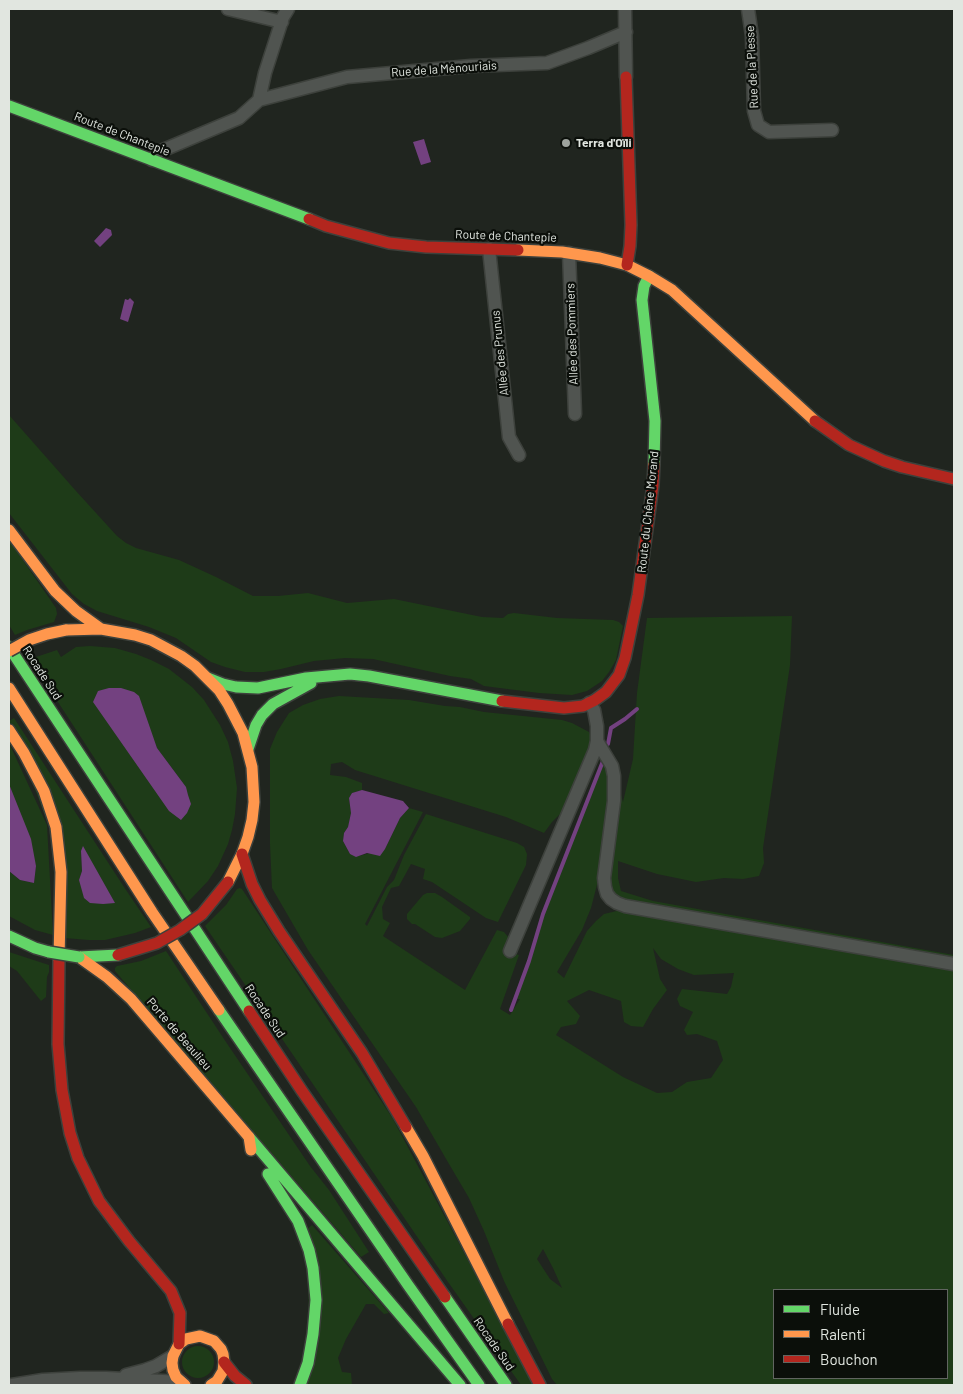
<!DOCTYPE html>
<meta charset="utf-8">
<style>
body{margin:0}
#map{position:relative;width:963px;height:1394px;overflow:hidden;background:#20251f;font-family:Barlow,sans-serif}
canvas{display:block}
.frame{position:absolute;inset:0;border:10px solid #e1e6e0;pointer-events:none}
.legend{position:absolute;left:773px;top:1289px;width:175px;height:90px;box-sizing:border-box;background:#0b0f0a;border:1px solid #616560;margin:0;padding:6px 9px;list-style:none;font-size:15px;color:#e1e6e0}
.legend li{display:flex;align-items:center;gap:10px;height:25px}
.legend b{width:25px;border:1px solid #616560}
</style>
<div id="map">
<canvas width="963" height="1394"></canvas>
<div class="frame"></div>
<ul class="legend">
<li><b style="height:6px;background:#63d668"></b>Fluide</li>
<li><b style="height:6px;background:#ff974d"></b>Ralenti</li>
<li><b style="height:6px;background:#b3261e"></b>Bouchon</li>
</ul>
</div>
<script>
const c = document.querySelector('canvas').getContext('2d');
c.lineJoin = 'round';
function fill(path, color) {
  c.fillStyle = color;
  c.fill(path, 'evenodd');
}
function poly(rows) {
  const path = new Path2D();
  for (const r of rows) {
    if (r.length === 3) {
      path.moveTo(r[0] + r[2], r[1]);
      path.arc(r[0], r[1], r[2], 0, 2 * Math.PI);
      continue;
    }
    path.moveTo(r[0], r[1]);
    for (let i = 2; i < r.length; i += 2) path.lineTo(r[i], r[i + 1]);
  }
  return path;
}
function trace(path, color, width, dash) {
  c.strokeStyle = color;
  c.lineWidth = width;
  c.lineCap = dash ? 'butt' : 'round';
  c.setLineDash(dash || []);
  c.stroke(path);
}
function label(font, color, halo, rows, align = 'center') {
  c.font = font + ' Barlow,sans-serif';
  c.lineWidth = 4.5;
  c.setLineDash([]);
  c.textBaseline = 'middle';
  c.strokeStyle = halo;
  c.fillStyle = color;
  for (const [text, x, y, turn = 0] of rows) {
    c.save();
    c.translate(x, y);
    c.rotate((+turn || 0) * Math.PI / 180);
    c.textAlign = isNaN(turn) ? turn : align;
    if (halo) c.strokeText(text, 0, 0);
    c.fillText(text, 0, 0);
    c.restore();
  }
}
fill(poly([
 [9,415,76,491,117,536,126,543,136,548,179,560,216,577,253,596,278,596,308,593,347,603,394,599,482,617,503,618,508,614,514,613,557,618,613,620,619,622,623,626,616,660,609,672,602,681,587,691,572,695,539,693,484,686,471,679,450,676,373,659,345,658,314,661,281,669,264,672,245,672,225,667,211,662,176,638,149,627,97,611,84,604,72,594,9,513],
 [9,540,56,608,57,614,54,622,27,630,15,635,9,625],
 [792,616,790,665,763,848,764,863,759,876,743,879,724,878,696,882,657,874,618,861,618,878,621,891,653,901,954,955,954,961,625,901,616,895,612,889,608,875,611,847,620,791,623,802,633,759,637,693,647,618],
 [90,646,115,648,136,654,151,660,169,669,192,687,204,700,220,725,228,742,233,761,237,788,235,814,232,830,228,844,218,866,208,881,188,902,30,659,57,650,61,657,76,647],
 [109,688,154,740,157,748,186,787],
 [339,696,409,700,445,706,460,707,484,712,562,720,572,723,589,732,592,739,566,805,561,813,552,822,544,833,506,817,355,770,342,762,331,764,330,775,346,777,362,783,362,790,352,793,349,798,351,813,348,827,344,833,343,841,350,854,359,856,385,849,400,818,409,808,423,812,365,924,367,926,387,887,394,880,404,855,426,814,517,843,524,847,527,854,526,865,498,922,486,918,432,882,423,879,425,869,411,864,399,886,391,888,382,907,383,919,390,923,383,936,465,990,497,930,504,932,509,938,503,951,519,955,500,1009,510,1015,520,999,516,999,530,962,544,914,604,761,611,787,600,873,591,908,582,930,557,972,564,978,587,931,596,921,604,914,625,909,954,967,954,1385,557,1385,552,1379,504,1281,484,1231,469,1198,449,1164,416,1107,308,950,272,888,270,844,270,749,277,732,289,713,303,705,320,699],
 [653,948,661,959,678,969,694,975,734,973,731,987,727,994,682,989,677,999,680,1006,693,1012,684,1030,687,1035,697,1034,717,1041,723,1060,711,1078,687,1082,672,1092,657,1093,623,1077,556,1035,561,1027,576,1024,580,1016,567,1001,589,990,621,1001,624,1022,631,1026,643,1027,653,1009,667,990,660,979],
 [543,1249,553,1268,562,1288,550,1279,537,1259],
 [774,1290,947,1290,947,1378,774,1378],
 [14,718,124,887,151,927,135,933,105,940,89,940,64,938,66,871,9,721],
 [81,851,103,904,79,880,82,871],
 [9,743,47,825,53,935,35,930,9,916,9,871,20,880,34,883,36,866,9,784],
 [240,888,242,889,393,1119,534,1385,521,1385,448,1282,205,926,226,905,237,889],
 [427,893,435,893,442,897,470,917,470,919,460,931,442,938,435,937,415,924,412,924,407,919,407,914,423,895],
 [166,951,226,1042,310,1166,329,1190,369,1252,361,1257,115,971,115,968,117,966,141,961],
 [9,952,49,965,49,972,47,977,46,997,41,1001,17,971,9,966],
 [312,1225,389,1313,384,1314,374,1304,366,1304,346,1339,338,1358,342,1372,351,1373,352,1385,305,1385,310,1372,307,1229],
 [198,1362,16]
]), '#1e3b18');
fill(poly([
 [424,139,431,162,421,165,413,142],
 [106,228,111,230,112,235,100,247,94,241],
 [130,298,134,302,128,322,120,319,125,299,128,300],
 [109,688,121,688,134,692,139,696,157,748,186,787,188,795,191,804,187,813,181,820,169,811,93,702,98,691],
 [9,784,31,839,36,866,34,883,20,880,9,871],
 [362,790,403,801,409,808,400,818,385,849,380,856,367,853,356,857,350,854,343,841,344,833,348,827,351,813,349,798,352,793],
 [83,846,115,903,103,904,90,903,84,898,79,880,82,871,81,851]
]), '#734180');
trace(poly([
 [608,744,611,728,625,719,637,709],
 [511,1010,529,961,543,914,603,761]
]), '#734180', 4);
const street = poly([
 [228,9,282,22],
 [625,9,626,77],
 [748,9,752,36,754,111,758,125,769,132,832,130],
 [259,100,347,77,471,66,547,63,588,48,626,32],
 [152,160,156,153,239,118,259,100,265,73,283,17,288,9],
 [489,249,509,437,519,455],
 [569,253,575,414],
 [597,741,612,766,614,776,614,801,604,878,605,887,607,894,611,899,617,903,625,906,954,964],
 [510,951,595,750,597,741,597,726,594,710,589,703],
 [126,1375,145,1370,156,1366,173,1356],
 [12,1385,43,1380,80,1378,106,1378,181,1382]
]);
const fast = poly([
 [9,106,309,219],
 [649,276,644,286,642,300,655,421,654,464],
 [9,647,249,1011],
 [208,678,223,684,236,687,258,688,306,678,350,674,369,676,502,701],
 [248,749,256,725,262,715,273,704,311,683],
 [9,936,35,948,49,952],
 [79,957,118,955],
 [219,1010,408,1285,479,1385],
 [249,1137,460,1385],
 [268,1174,298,1221,309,1250,313,1268,316,1300,313,1334,308,1363,300,1385],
 [445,1297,506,1385]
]);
const slow = poly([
 [518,250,562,252,600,258,627,265,649,276,672,290,815,421],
 [9,530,55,591,76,611,101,629],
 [66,630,101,629,135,635,151,640,181,656,195,666,219,690,228,704,243,733,252,767,254,802,252,820,248,837,242,854,228,882],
 [9,688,152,912,219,1010],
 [9,730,24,753,44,791,56,827,61,872,59,959],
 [79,957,107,977,131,999,249,1137,251,1150],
 [406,1127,423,1156,508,1324],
 [185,1385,176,1377,173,1370,172,1363,173,1356,179,1344,186,1339,200,1336,214,1341,221,1349,223,1354,224,1362,223,1371,217,1381,211,1385]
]);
const jam = poly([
 [626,77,631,225,630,246,627,265],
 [309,219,326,226,389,243,426,247,518,250],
 [815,421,849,445,884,461,902,467,954,479],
 [502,701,564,708,583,706,595,700,606,692,619,675,625,658,638,595,653,485,654,464],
 [242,854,252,884,260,900,279,931,362,1053,406,1127],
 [59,959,58,1044,62,1090,70,1133,78,1158,99,1201,129,1241,171,1291,180,1313,179,1344],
 [249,1011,302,1091,445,1297],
 [508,1324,540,1385],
 [224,1362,235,1376,246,1385]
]);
trace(street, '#3d413c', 15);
trace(fast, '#3d413c', 14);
trace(slow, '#3d413c', 14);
trace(jam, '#3d413c', 14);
trace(street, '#505450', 12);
trace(fast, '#63d668', 11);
trace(slow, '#ff974d', 11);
trace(jam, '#b3261e', 11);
const fastBridge = poly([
 [49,952,79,957]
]);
const slowBridge = poly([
 [9,651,29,640,47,634,66,630]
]);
const jamBridge = poly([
 [118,955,157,943,180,930,202,914,228,882]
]);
trace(fastBridge, '#3d413c', 14, []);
trace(slowBridge, '#3d413c', 14, []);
trace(jamBridge, '#3d413c', 14, []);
trace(fastBridge, '#63d668', 11);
trace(slowBridge, '#ff974d', 11);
trace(jamBridge, '#b3261e', 11);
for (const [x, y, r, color] of [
 [566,143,5,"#9da29c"]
]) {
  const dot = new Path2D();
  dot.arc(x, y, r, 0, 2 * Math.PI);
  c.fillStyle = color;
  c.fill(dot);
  trace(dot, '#0b0f0a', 2);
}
label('12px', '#e1e6e0', '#0b0f0a', [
 ["Rue de la Plesse",752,67,-93],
 ["Rue de la Ménouriais",444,69,-4],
 ["Route de Chantepie",122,134,21],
 ["Route de Chantepie",506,236,2],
 ["Allée des Pommiers",572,334,-92],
 ["Allée des Prunus",500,353,-96],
 ["Route du Chêne Morand",648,512,-84],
 ["Rocade Sud",42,673,57],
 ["Rocade Sud",265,1011,56],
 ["Porte de Beaulieu",179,1034,49],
 ["Rocade Sud",494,1344,55]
]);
label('bold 12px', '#e1e6e0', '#0b0f0a', [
 ["Terra d'Oïli",576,143]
], 'left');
</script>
